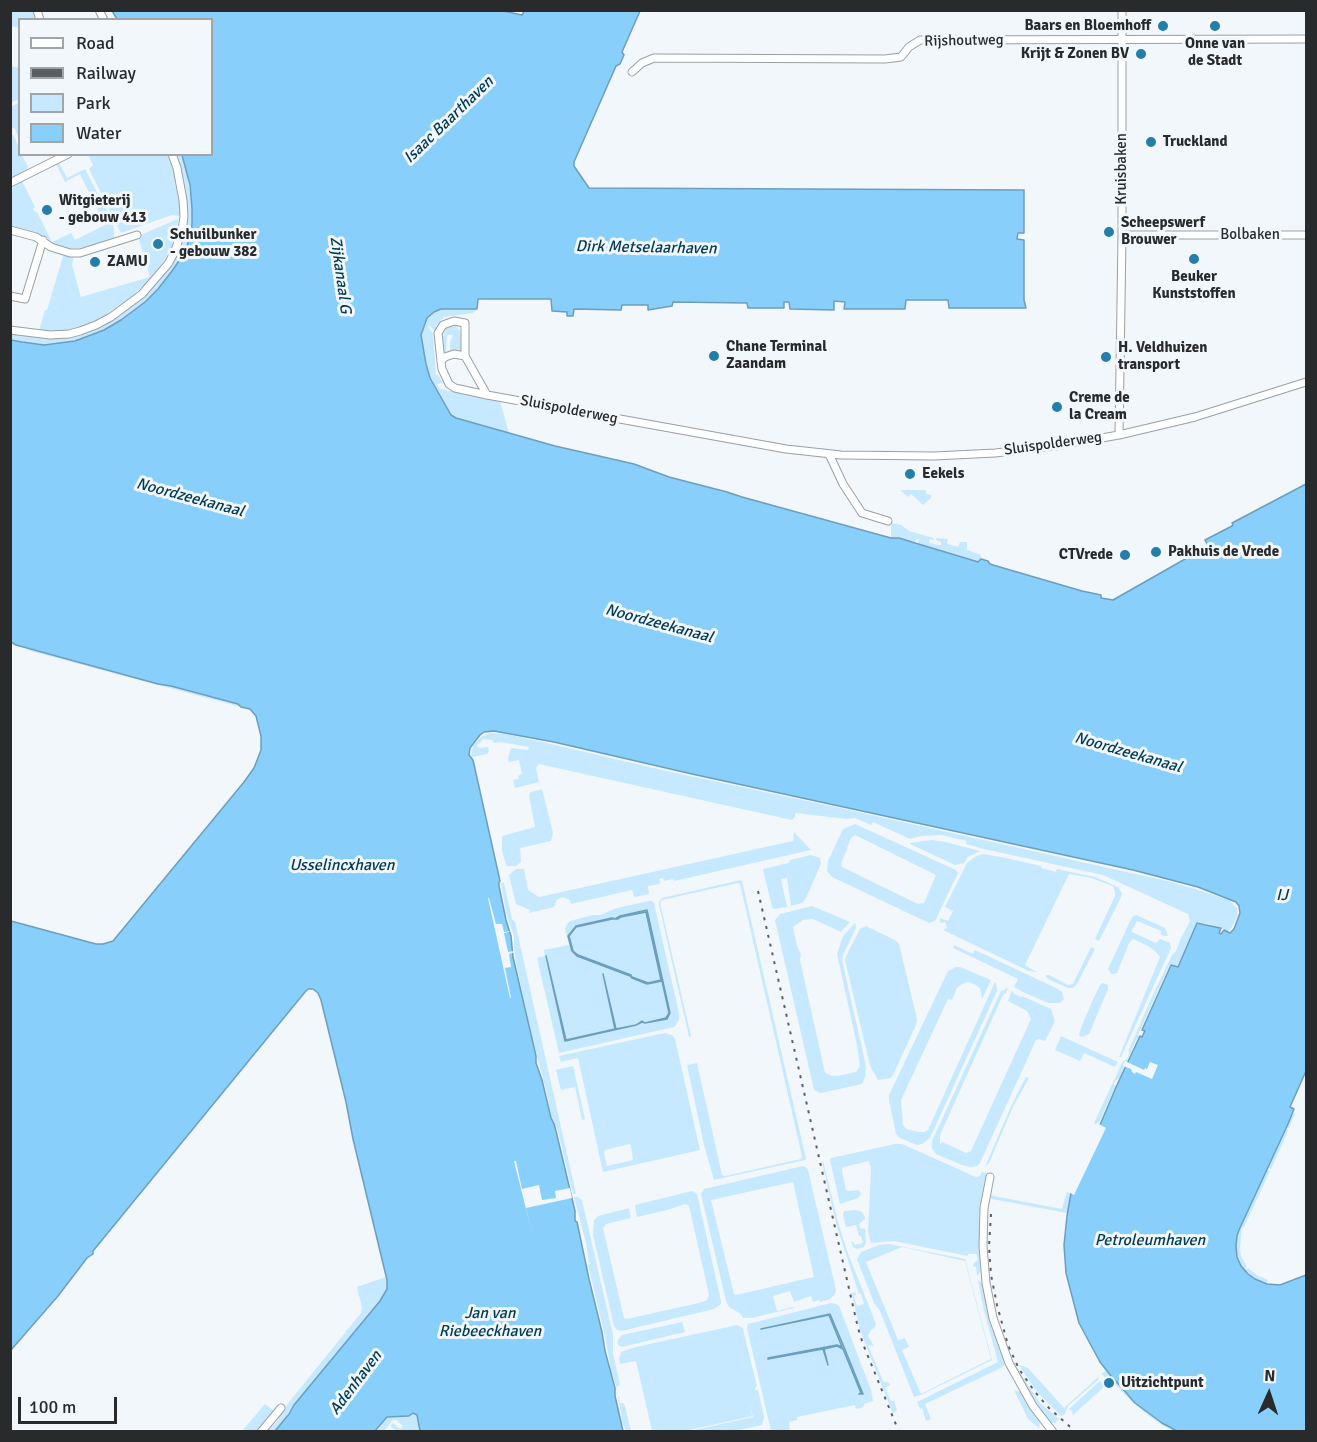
<!DOCTYPE html>
<style>
body{margin:0}
#map{position:relative;width:1317px;height:1442px;overflow:hidden;background:#f1f7fa;font-family:Signika,sans-serif}
canvas{display:block}
.frame{position:absolute;inset:0;border:12px solid #282a2c;pointer-events:none}
.legend{position:absolute;left:18px;top:18px;width:195px;height:138px;box-sizing:border-box;background:#f1f7fa;border:2px solid #a1a5a8;margin:0;padding:8px 10px;list-style:none;font-size:18px;color:#282a2c}
.legend li{display:flex;align-items:center;gap:12px;height:30px}
.legend b{width:30px;border:2px solid #a1a5a8}
.north{position:absolute;left:1239px;top:1364px;width:60px;height:60px;-webkit-text-stroke:4px #f1f7fa;paint-order:stroke;rotate:3deg;font-size:16px;font-weight:700;line-height:24px;text-align:center;color:#282a2c}
.north::after{content:'';display:block;margin:auto;width:21px;height:27px;background:#282a2c;clip-path:polygon(50% 0,100% 100%,50% 72%,0 100%)}
.scale{position:absolute;left:18px;top:1397px;width:99px;height:27px;box-sizing:border-box;border:3px solid #282a2c;border-top:0;padding-left:8px;font-size:18px;line-height:21px;white-space:nowrap;color:#282a2c;-webkit-text-stroke:4px #f1f7fa;paint-order:stroke}
</style>
<div id="map">
<canvas width="1317" height="1442"></canvas>
<div class="frame"></div>
<ul class="legend">
<li><b style="height:8px;background:#fff"></b>Road</li>
<li><b style="height:8px;background:#5c5f62"></b>Railway</li>
<li><b style="height:16px;background:#c7e9ff"></b>Park</li>
<li><b style="height:16px;background:#89cffb"></b>Water</li>
</ul>
<div class="north">N</div>
<div class="scale">100 m</div>
</div>
<script>
const c = document.querySelector('canvas').getContext('2d');
c.lineJoin = 'round';
function fill(path, color) {
  c.fillStyle = color;
  c.fill(path, 'evenodd');
}
function poly(rows) {
  const path = new Path2D();
  for (const r of rows) {
    path.moveTo(r[0], r[1]);
    for (let i = 2; i < r.length; i += 2) path.lineTo(r[i], r[i + 1]);
  }
  return path;
}
function trace(path, color, width, dash) {
  c.strokeStyle = color;
  c.lineWidth = width;
  c.lineCap = dash ? 'butt' : 'round';
  c.setLineDash(dash || []);
  c.stroke(path);
}
function label(font, color, halo, rows, align = 'center') {
  c.font = font + ' Signika,sans-serif';
  c.lineWidth = 6;
  c.setLineDash([]);
  c.textBaseline = 'middle';
  c.strokeStyle = halo;
  c.fillStyle = color;
  for (const [text, x, y, turn = 0] of rows) {
    c.save();
    c.translate(x, y);
    c.rotate((+turn || 0) * Math.PI / 180);
    c.textAlign = isNaN(turn) ? turn : align;
    if (halo) c.strokeText(text, 0, 0);
    c.fillText(text, 0, 0);
    c.restore();
  }
}
fill(poly([
 [10,11,36,11,38,19,20,20,19,28,11,26],
 [11,66,20,68,19,99,11,103],
 [19,103,19,140,15,129,11,127,11,106],
 [10,133,14,136,19,148,20,154,22,155,28,167,27,172,10,179],
 [88,155,169,155,180,195,181,216,172,215,121,233,89,169,93,165],
 [174,155,182,155,186,168,192,208,192,224,191,234,185,252,172,271,158,289,145,302,121,320,104,330,83,339,64,343,44,345,22,342,11,340,10,330,49,337,100,325,160,275,184,228],
 [59,163,67,178,85,169,113,223,114,230,114,239,81,248,68,249,52,243,37,235,11,227,11,189,22,181,35,207,33,209,35,212,37,212,52,242,71,233,75,240,105,225,80,174,65,182,56,164],
 [178,219,176,234,172,246,160,267,144,285,132,296,101,318,92,323,64,331,39,331,45,310,47,310,64,253,74,256,72,265,81,297,150,277,138,236],
 [441,309,477,309,473,313,444,317,436,326,435,331,430,326,428,326,433,334,436,375,438,375,443,383,437,384,440,389,500,401,509,433,456,418,451,415,430,378,426,365,421,335,427,318,431,314],
 [456,326,460,331,462,352,450,351,450,342,453,335,447,335,446,353,443,356,442,339,447,327],
 [900,490,926,490,926,494,931,495,931,498,923,505,911,494,908,497],
 [891,523,901,525,909,531,933,538,934,540,930,539,929,543,939,545,941,545,941,542,936,540,936,538,948,539,947,544,958,547,960,542,967,542,967,550,981,555,981,559,978,562,968,559,956,555,918,544,919,540,916,539,915,543,899,538,891,538],
 [23,649,54,654,158,684,171,686,238,704,241,707],
 [490,733,506,734,538,741,671,772,840,808,1167,881,1195,889,1229,900,1237,908,1238,915,1232,927,1228,931,1209,924,1197,922,1177,967,1171,964,1169,966,1138,1035,1140,1036,1136,1040,1120,1078,1117,1080,1116,1080,1113,1084,1116,1086,1098,1124,1095,1124,1094,1123,1121,1065,1123,1061,1127,1059,1129,1053,1128,1052,1150,1001,1172,955,1176,951,1181,938,1190,921,1188,914,1103,875,984,849,966,844,967,841,941,835,921,836,910,839,873,822,871,825,855,818,847,819,795,813,795,817,792,820,539,764,536,768,539,782,515,788,513,780,519,779,518,776,522,774,519,760,509,762,508,758,511,748,528,750,529,747,501,742,494,743,492,740,483,739,477,746,479,748,488,747,489,751,487,754,472,757,471,756,473,746,481,737],
 [542,789,553,833,551,841,520,848,521,862,516,866,508,866,506,865,502,850,502,836,535,827,529,795,531,792],
 [855,824,956,870,958,873,935,921,929,923,832,877,827,871,828,861,843,829],
 [855,835,936,875,924,903,918,904,842,867,841,864,851,838],
 [794,832,811,850,674,881,673,879,664,881,663,878,659,879,660,884,648,886,649,894,634,897,632,890,571,904,570,900,562,897,557,900,554,907,529,913,530,910,516,904,509,875,516,869,524,869,528,890,539,897,793,841],
 [932,840,945,842,980,851,968,857,964,863,955,865,910,844,910,843],
 [984,854,1011,859,1041,866,1041,868,1056,872,1057,869,1095,877,1118,887,1122,893,1121,897,1099,941,1095,939,1115,896,1115,892,1113,886,1091,878,1069,874,1025,965,1037,972,1029,971,943,930,947,928,945,922,940,923,940,918,948,921,953,911,945,907,967,863,976,856],
 [811,855,820,858,821,864,806,898,802,903,791,906,787,878,781,879,787,907,774,909,772,907,763,869,789,863,790,860],
 [741,880,742,881,806,1159,805,1160,714,1180,704,1145,687,1065,697,1063,722,1175,725,1176,801,1159,802,1156,740,884,738,883,662,900,660,903,691,1036,689,1037,659,905,659,902,662,898],
 [502,882,504,883,512,919,515,922,576,1194,573,1194,558,1131,552,1120,548,1098,530,1029,516,963,514,949,514,936,506,913,501,883],
 [649,901,652,901,654,903,679,1013,679,1019,676,1025,674,1027,559,1053,537,958,545,956,544,950,569,945,565,929,567,924,570,921,593,915,600,915,617,908],
 [812,906,850,922,841,932,813,919,803,920,793,927,797,946,801,954,800,960,825,1073,832,1076,838,1076,856,1072,860,1066,857,1045,837,954,843,936,855,923,856,928,843,955,842,960,866,1066,865,1077,862,1084,821,1093,814,1090,775,920,780,914],
 [1136,915,1165,928,1168,936,1166,936,1161,935,1161,931,1137,921,1132,930,1132,932,1156,943,1160,939,1170,943,1171,948,1121,1057,1119,1057,1160,957,1155,951,1148,946,1133,939,1129,943,1117,973,1112,974,1109,971,1108,969,1132,917],
 [866,926,895,940,899,944,917,1019,916,1025,893,1075,890,1078,878,1080,870,1066,845,960,847,954,860,929],
 [954,945,973,954,975,950,1058,989,1062,992,1064,999,1060,1003,1048,1003,1023,992,1014,987,1018,979,953,948],
 [1091,947,1095,949,1077,984,1073,988,1068,988,1048,979,1046,977,1046,975,1049,975,1068,985,1073,984],
 [956,967,960,967,991,980,982,999,980,988,974,984,968,982,962,984,957,988,952,1000,948,999,901,1100,903,1125,906,1129,919,1132,925,1132,928,1130,995,982,996,983,997,991,930,1138,922,1144,917,1145,900,1138,896,1134,889,1100,889,1095,948,971],
 [1103,983,1108,985,1108,989,1089,1034,1082,1037,1079,1035,1081,1028,1091,1004,1100,985],
 [1007,988,1008,988,1006,993,1003,995,940,1135,940,1145,942,1142,966,1153,971,1151,1031,1019,1027,1011,1008,1001,1012,990,1014,994,1021,997,1022,996,1051,1009,1055,1021,1045,1041,1039,1039,1036,1040,980,1163,977,1166,971,1167,962,1165,936,1154,932,1148,932,1141,1001,991],
 [665,1033,672,1035,675,1039,700,1150,603,1172,578,1058,561,1062,559,1056],
 [629,1144,631,1145,633,1160,607,1166,604,1153,605,1150],
 [1061,1036,1118,1062,1115,1067,1084,1053,1080,1061,1055,1050],
 [573,1066,585,1119,582,1120,575,1087,561,1090,556,1070],
 [1026,1077,1029,1078,1013,1107,989,1163,986,1166,987,1162,1012,1104],
 [1292,1113,1295,1114,1289,1128,1287,1128,1288,1131,1271,1169,1269,1168,1268,1170,1270,1171,1244,1227,1242,1228,1241,1236,1240,1248,1241,1256,1247,1267,1245,1268,1246,1269,1248,1268,1258,1276,1268,1280,1267,1283,1252,1278,1243,1269,1237,1255,1236,1238,1245,1215,1251,1205],
 [895,1144,902,1144,976,1177,980,1176,982,1172,986,1173,987,1175,980,1207,979,1236,981,1271,978,1275,977,1275,976,1267,974,1267,973,1264,978,1260,977,1255,975,1254,968,1254,968,1256,894,1241,871,1243,868,1233,871,1169,869,1161,844,1167,842,1169,842,1171,846,1190,848,1191,859,1190,861,1194,858,1198,840,1204,830,1160,831,1158],
 [823,1161,838,1222,847,1251,876,1324,875,1327,871,1330,868,1336,874,1346,868,1345,883,1381,889,1383,890,1385,885,1388,891,1401,894,1401,897,1410,893,1414,865,1343,859,1327,852,1293,855,1292,856,1295,854,1296,857,1306,864,1304,861,1294,859,1294,837,1227,822,1162],
 [803,1166,807,1168,808,1170,836,1290,835,1294,830,1299,820,1302,819,1300,813,1302,811,1296,794,1302,790,1291,773,1296,777,1311,793,1307,794,1308,752,1318,743,1318,741,1314,729,1307,726,1301,701,1194,704,1189],
 [793,1182,814,1277,736,1295,734,1294,711,1200],
 [993,1178,990,1195,999,1197,1062,1209,1067,1192,1071,1193,1067,1213,992,1199,989,1196],
 [692,1191,697,1194,721,1301,721,1304,714,1309,630,1329,622,1331,617,1330,614,1326,593,1235,594,1220,598,1216,629,1208,631,1218,606,1224,603,1228,624,1318,627,1319,703,1302,707,1300,709,1295,689,1206,685,1204,667,1210,637,1217,635,1205],
 [574,1197,578,1197,582,1200,613,1335,613,1353,620,1385,616,1387,620,1403,623,1403,625,1406,631,1431,626,1431,622,1422,621,1412,616,1386,611,1370,605,1336,589,1269,588,1265,591,1264,589,1263,586,1243],
 [856,1210,862,1212,865,1217,865,1219,859,1224,860,1228,865,1229,866,1242,864,1247,857,1249,853,1247,851,1242,853,1242,855,1245,863,1243,861,1236,859,1236,856,1225,846,1227,843,1215,844,1211],
 [889,1244,965,1259,992,1360,921,1395,914,1397,880,1311,874,1303,857,1259,861,1252,879,1245],
 [902,1247,965,1261,991,1359,921,1394,902,1350,909,1347,905,1338,898,1340,866,1262],
 [386,1277,387,1289,380,1301,294,1405,276,1430,275,1431,265,1432,268,1428,270,1429,279,1419,277,1417,361,1313,362,1308,357,1287],
 [978,1280,982,1283,991,1325,1005,1363,1003,1367,925,1404,931,1419,926,1421,922,1408,920,1409,917,1402,998,1362,983,1307],
 [831,1303,836,1304,839,1306,871,1390,873,1401,864,1404,864,1406,861,1408,856,1409,855,1405,797,1417,797,1420,789,1422,790,1431,771,1431,747,1328,748,1324],
 [682,1322,685,1332,622,1347,618,1345,618,1340,622,1335],
 [737,1325,743,1328,748,1350,757,1386,755,1387,755,1390,758,1390,764,1417,762,1425,735,1431,690,1431,753,1417,749,1402,752,1416,685,1431,655,1431,654,1429,653,1431,652,1431,636,1361,620,1364,619,1359,621,1352,636,1347],
 [1019,1365,1028,1368,1064,1408,1106,1370,1113,1379,1146,1410,1162,1423,1177,1431,1174,1431,1164,1426,1149,1416,1131,1401,1114,1383,1108,1386,1110,1383,1102,1374,1098,1377,1099,1379,1068,1406,1065,1414,1061,1416,1037,1392],
 [1017,1368,1040,1403,1059,1419,1055,1423,1050,1423,1037,1404,1016,1369],
 [1100,1381,1104,1385,1104,1387,1073,1415,1072,1413,1073,1412,1069,1409,1070,1408],
 [1014,1390,1020,1392,1040,1421,1039,1428,1028,1419],
 [265,1404,274,1411,257,1431,242,1431],
 [412,1413,417,1415,420,1431,397,1431,390,1426,393,1423,400,1429,403,1426,396,1420,393,1420,384,1431,376,1432,388,1417,409,1417]
]), '#c7e9ff');
const water = poly([
 [499,10,522,15,525,10,640,11,622,52,624,55,620,64,616,66,574,162,574,166,589,188,1024,190,1024,233,1018,233,1017,239,1024,240,1024,300,1026,308,949,308,948,300,906,300,905,309,844,309,845,302,834,301,834,310,790,309,789,302,784,302,784,308,748,308,747,303,673,302,672,306,648,310,648,305,622,305,621,310,574,309,573,316,567,316,567,312,552,311,551,299,478,299,477,309,441,309,434,312,427,318,421,335,426,364,430,378,451,415,456,418,555,446,634,464,669,477,727,492,742,497,891,538,899,538,915,543,975,561,978,562,981,559,988,561,990,564,993,565,1082,591,1101,595,1101,598,1113,600,1208,546,1205,540,1232,526,1233,525,1232,523,1306,484,1306,1071,1290,1107,1294,1109,1288,1124,1239,1230,1237,1236,1236,1246,1237,1257,1241,1266,1248,1274,1255,1279,1267,1284,1280,1285,1306,1275,1306,1431,1177,1431,1162,1423,1135,1403,1114,1379,1111,1381,1109,1378,1111,1376,1100,1362,1079,1323,1066,1273,1064,1245,1067,1216,1071,1193,1117,1085,1140,1036,1142,1037,1145,1031,1142,1030,1171,965,1178,967,1197,923,1220,928,1221,928,1219,933,1221,934,1224,930,1230,933,1234,929,1240,913,1239,906,1236,902,1198,887,1133,870,692,774,554,742,494,731,484,732,480,735,470,748,469,755,473,760,500,881,499,882,499,886,506,920,511,936,513,957,536,1056,536,1063,542,1080,551,1118,554,1124,556,1131,575,1211,575,1221,577,1222,589,1279,602,1332,605,1351,615,1388,615,1396,623,1431,420,1431,417,1415,413,1413,409,1416,387,1417,375,1431,275,1431,289,1414,294,1405,380,1301,387,1289,387,1280,353,1139,346,1102,321,1000,318,993,313,989,308,989,305,992,93,1251,93,1254,87,1258,58,1296,11,1350,11,921,96,944,103,944,113,941,244,782,254,768,261,750,261,736,256,716,250,709,241,707,238,704,171,686,158,684,16,645,11,642,11,340,22,342,44,345,75,341,104,330,121,320,145,302,158,289,172,271,185,252,191,234,192,224,192,208,190,185,182,155,212,154,212,20,117,19,112,11,499,10],
 [647,910,670,1013,667,1019,645,1023,642,1022,636,1025,565,1041,546,956,566,1040,615,1029,603,974,616,1029,636,1025,642,1021,645,1023,666,1018,669,1013,662,981,647,984,632,978,630,976,577,956,572,951,568,936,576,926,612,918,615,919,620,916,647,910],
 [646,912,661,980,648,983,632,977,631,975,578,955,573,951,569,936,576,927,612,919,618,919,621,917,646,912],
 [830,1314,844,1347,863,1394,859,1394,861,1393,843,1349,837,1346,824,1349,828,1365,823,1349,768,1359,768,1358,837,1345,842,1347,829,1315,761,1329,830,1314]
]);
fill(water, '#89cffb');
trace(water, '#6c9ebd', 1.5);
fill(poly([
 [488,898,489,898,496,924,502,924,504,932,513,931,504,933,508,952,515,951,515,952,509,954,511,967,505,968,511,998,510,998],
 [1125,1061,1144,1070,1145,1068,1147,1069,1150,1062,1158,1065,1152,1079,1136,1072,1135,1074,1132,1072,1131,1069,1123,1066],
 [1097,1123,1106,1128,1074,1195,1068,1192],
 [514,1161,516,1161,522,1189,539,1185,542,1200,556,1198,555,1191,570,1188,572,1198,526,1208,533,1237]
]), '#f1f7fa');
const minor = poly([
 [37,10,40,20],
 [99,10,104,20],
 [632,72,642,63,654,58,885,59,901,57,909,47,920,40,1306,39],
 [10,183,68,154],
 [10,230,36,237,51,247,70,253,80,253,137,235],
 [1122,235,1306,235],
 [10,296,25,299,43,240],
 [10,330,50,335,69,334,80,331,96,325,111,317,142,294,168,264,174,253,182,231,184,216,183,200,177,168,172,154],
 [441,361,445,357,454,354,465,356,487,395,455,388,449,384,442,369,441,361,438,333,443,325,454,321,465,323,465,356],
 [487,395,786,449,841,455,934,456,995,453,1055,446,1119,435,1195,417,1306,382],
 [1119,435,1122,235,1122,10],
 [829,454,843,484,862,513,888,521],
 [990,1177,984,1208,983,1246,986,1283,993,1318,1009,1363,1033,1406,1053,1432],
 [261,1432,281,1408]
]);
trace(minor, '#9a9fa3', 9);
trace(minor, '#fff', 7);
trace(poly([
 [758,891,858,1328,863,1344,899,1432],
 [991,1214,989,1246,991,1275,997,1305,1008,1345,1019,1369,1035,1392,1049,1408,1076,1432]
]), '#5c5f62', 2, [3, 6]);
for (const [x, y, r, color] of [
 [1163,26,6,"#247dab"],
 [1215,26,6,"#247dab"],
 [1141,54,6,"#247dab"],
 [1151,142,6,"#247dab"],
 [47,210,6,"#247dab"],
 [1109,232,6,"#247dab"],
 [158,244,6,"#247dab"],
 [1194,259,6,"#247dab"],
 [95,262,6,"#247dab"],
 [714,356,6,"#247dab"],
 [1106,357,6,"#247dab"],
 [1057,407,6,"#247dab"],
 [910,474,6,"#247dab"],
 [1156,552,6,"#247dab"],
 [1125,555,6,"#247dab"],
 [1109,1383,6,"#247dab"]
]) {
  const dot = new Path2D();
  dot.arc(x, y, r, 0, 2 * Math.PI);
  c.fillStyle = color;
  c.fill(dot);
  trace(dot, '#f1f7fa', 2);
}
label('bold 15px', '#282a2c', '#f1f7fa', [
 ["Baars en Bloemhoff",1151,26,"right"],
 ["Onne van",1215,44,"center"],
 ["de Stadt",1215,61,"center"],
 ["Krijt & Zonen BV",1129,54,"right"],
 ["Truckland",1163,142],
 ["Witgieterij",59,201],
 ["- gebouw 413",59,218],
 ["Scheepswerf",1121,223],
 ["Brouwer",1121,240],
 ["Schuilbunker",170,235],
 ["- gebouw 382",170,252],
 ["ZAMU",107,262],
 ["Beuker",1194,277,"center"],
 ["Kunststoffen",1194,294,"center"],
 ["Chane Terminal",726,347],
 ["Zaandam",726,364],
 ["H. Veldhuizen",1118,348],
 ["transport",1118,365],
 ["Creme de",1069,398],
 ["la Cream",1069,415],
 ["Eekels",922,474],
 ["Pakhuis de Vrede",1168,552],
 ["CTVrede",1113,555,"right"],
 ["Uitzichtpunt",1121,1383]
], 'left');
label('15px', '#282a2c', '#f1f7fa', [
 ["Rijshoutweg",964,41,-1],
 ["Kruisbaken",1122,169,-90],
 ["Bolbaken",1250,235],
 ["Sluispolderweg",569,410,11],
 ["Sluispolderweg",1053,444,-8]
]);
label('italic 16px', '#003a57', '#f1f7fa', [
 ["Isaac Baarthaven",449,120,-44],
 ["Dirk Metselaarhaven",646,248,1],
 ["Zijkanaal G",340,275,82],
 ["Noordzeekanaal",190,498,15],
 ["Noordzeekanaal",659,624,15],
 ["Noordzeekanaal",1128,753,16],
 ["Usselincxhaven",342,866],
 ["IJ",1282,896],
 ["Petroleumhaven",1150,1241],
 ["Jan van",490,1314],
 ["Riebeeckhaven",490,1332],
 ["Adenhaven",356,1383,-53]
]);
</script>
